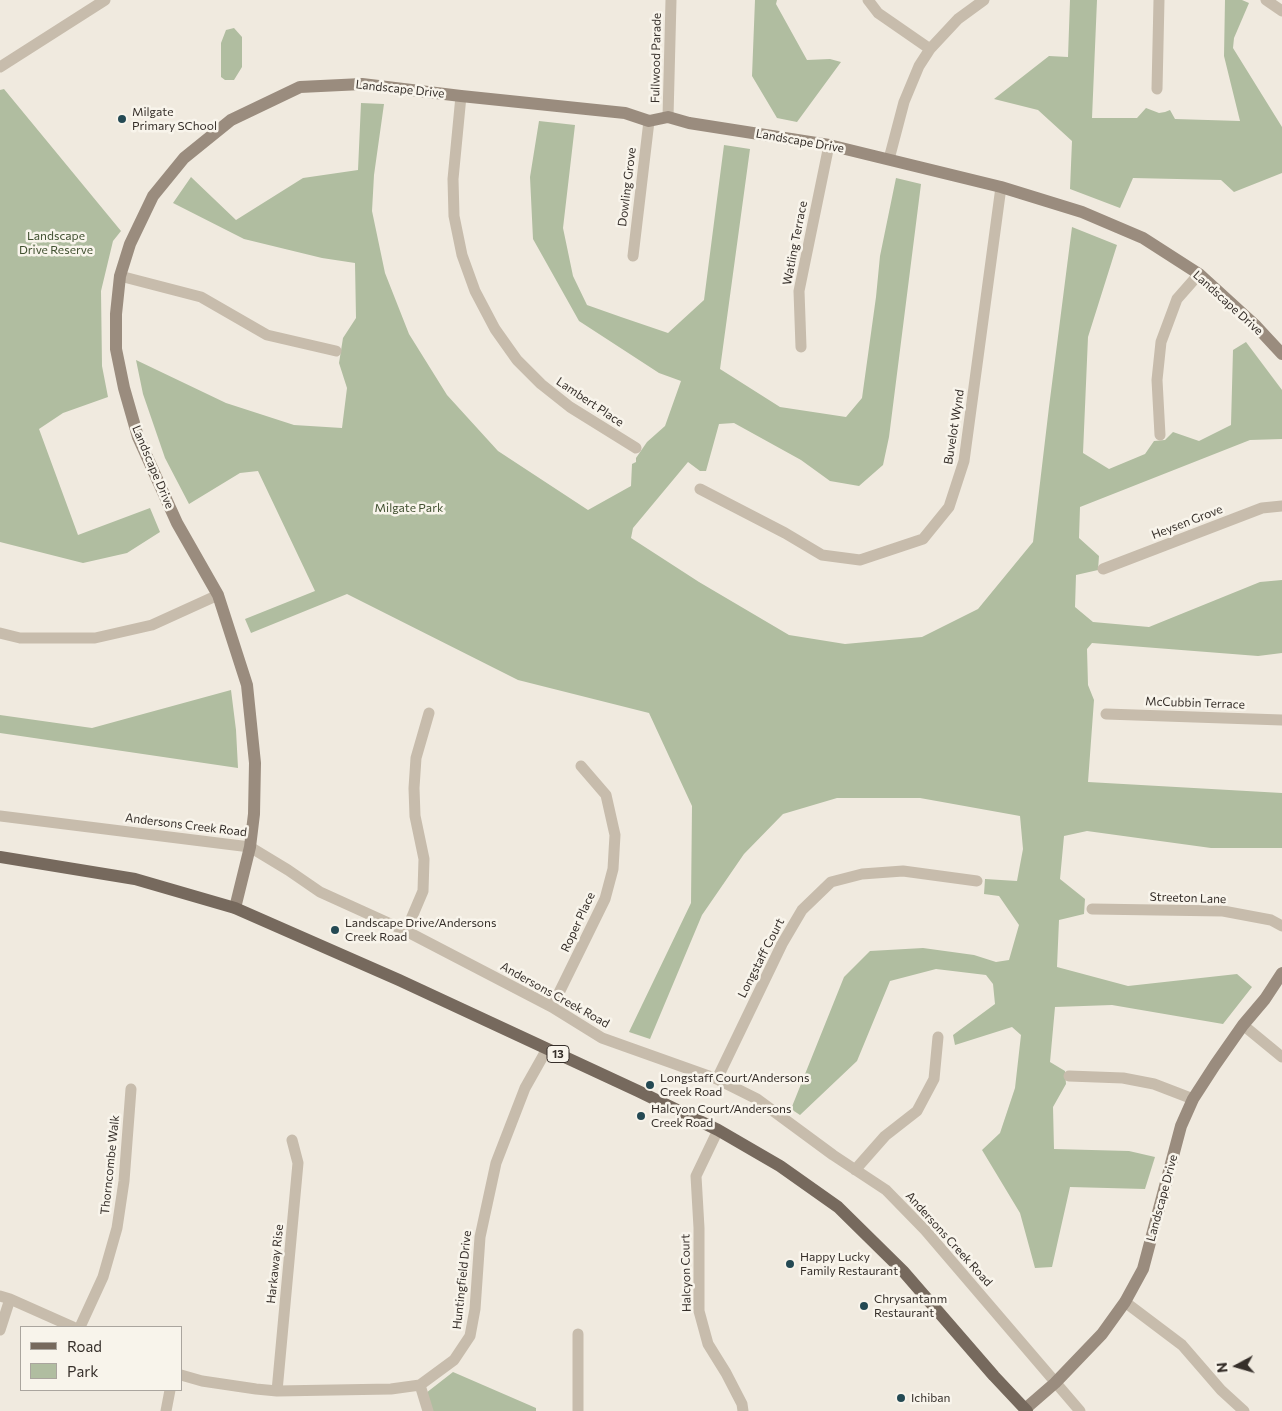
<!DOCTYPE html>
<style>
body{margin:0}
#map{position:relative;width:1282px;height:1411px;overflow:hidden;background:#f0eadf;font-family:Commissioner,sans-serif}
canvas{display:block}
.legend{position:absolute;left:20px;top:1326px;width:162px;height:65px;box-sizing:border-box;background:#f8f4eb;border:1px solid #aaa59e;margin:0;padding:6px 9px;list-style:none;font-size:15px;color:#362f2a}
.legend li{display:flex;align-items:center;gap:10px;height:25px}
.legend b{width:25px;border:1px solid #aaa59e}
.north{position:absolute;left:1212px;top:1341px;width:50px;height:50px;-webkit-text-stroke:4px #f8f4eb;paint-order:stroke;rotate:264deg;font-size:14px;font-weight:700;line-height:20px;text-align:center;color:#362f2a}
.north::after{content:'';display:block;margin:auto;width:18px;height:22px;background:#362f2a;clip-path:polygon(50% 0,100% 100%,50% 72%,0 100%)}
</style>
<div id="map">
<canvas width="1282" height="1411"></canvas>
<ul class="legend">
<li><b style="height:6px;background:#76695d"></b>Road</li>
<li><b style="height:14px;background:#b0bda0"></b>Park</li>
</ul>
<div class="north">N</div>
</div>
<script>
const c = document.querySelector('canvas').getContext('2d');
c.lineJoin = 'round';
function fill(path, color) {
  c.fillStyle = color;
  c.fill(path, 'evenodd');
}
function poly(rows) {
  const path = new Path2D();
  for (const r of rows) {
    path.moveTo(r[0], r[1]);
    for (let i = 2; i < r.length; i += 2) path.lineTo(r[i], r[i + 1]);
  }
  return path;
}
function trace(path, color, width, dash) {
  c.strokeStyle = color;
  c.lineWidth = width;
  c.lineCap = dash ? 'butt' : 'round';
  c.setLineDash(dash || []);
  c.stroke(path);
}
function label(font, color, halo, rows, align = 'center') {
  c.font = font + ' Commissioner,sans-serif';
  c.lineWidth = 5;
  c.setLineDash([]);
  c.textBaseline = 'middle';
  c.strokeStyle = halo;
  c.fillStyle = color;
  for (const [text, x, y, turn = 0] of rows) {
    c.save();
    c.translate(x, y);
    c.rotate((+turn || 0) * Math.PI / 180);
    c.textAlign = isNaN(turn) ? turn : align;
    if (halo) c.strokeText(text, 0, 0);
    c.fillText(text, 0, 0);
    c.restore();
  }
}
fill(poly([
 [755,0,777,0,776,4,807,60,830,59,841,62,797,122,777,118,752,76],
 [1070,0,1097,0,1092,118,1137,118,1146,108,1159,113,1165,112,1170,110,1175,119,1240,121,1224,56,1225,0,1242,0,1249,3,1234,38,1233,48,1282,127,1282,173,1234,192,1221,180,1133,178,1120,208,1070,189,1072,141,1038,110,994,99,1049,56,1068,57],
 [234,28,242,37,242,67,234,80,225,80,221,77,221,43,226,30],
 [4,89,121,231,113,241,101,291,102,366,108,397,63,413,39,429,78,535,150,508,160,532,127,553,83,563,0,542,0,90],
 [361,103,384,104,374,175,372,211,385,273,409,334,447,395,498,451,588,510,631,486,632,464,636,462,636,458,647,442,665,426,681,381,659,373,579,321,533,239,530,177,539,121,575,125,563,228,573,276,587,305,621,317,668,333,704,300,724,145,750,149,720,369,780,407,846,417,862,398,876,297,880,256,896,178,921,184,889,437,883,465,859,486,830,481,801,460,734,423,719,424,706,471,700,471,688,462,633,528,631,538,699,582,789,635,845,644,922,637,978,609,1033,542,1049,407,1072,227,1117,245,1088,337,1083,453,1109,469,1145,454,1154,441,1165,440,1173,432,1199,441,1231,425,1233,350,1246,342,1282,390,1282,439,1250,440,1080,507,1079,538,1099,556,1098,570,1076,575,1075,607,1093,622,1149,627,1260,582,1282,580,1282,653,1258,656,1092,643,1087,649,1088,685,1094,700,1088,782,1282,793,1282,848,1211,848,1087,831,1064,836,1060,879,1085,899,1084,914,1059,920,1057,967,1128,986,1237,974,1252,987,1223,1024,1112,1005,1055,1007,1050,1062,1065,1071,1066,1084,1053,1107,1054,1149,1129,1151,1155,1157,1145,1189,1070,1187,1052,1267,1035,1268,1020,1213,982,1150,1000,1133,1015,1088,1021,1035,1012,1027,955,1045,953,1035,995,1004,993,984,986,975,936,969,890,981,857,1061,800,1115,791,1109,844,977,870,951,923,948,974,955,996,962,1009,960,1019,925,999,896,984,894,985,879,1017,881,1023,849,1020,816,920,798,837,798,783,814,744,854,702,915,650,1039,629,1032,691,903,692,806,649,713,518,680,347,594,251,633,245,619,315,591,258,471,240,473,189,504,165,458,143,394,136,360,226,403,294,425,342,428,347,388,339,363,343,338,356,318,355,263,322,258,244,239,173,203,191,177,236,220,303,178,358,170],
 [231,690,236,730,238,768,0,733,0,715,92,728],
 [453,1372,536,1408,536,1411,432,1411,426,1393]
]), '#b0bda0');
trace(poly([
 [868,0,878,13,930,49],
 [1266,0,1282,11],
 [0,67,105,0],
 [1157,89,1159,0],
 [461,96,453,179,454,216,462,255,475,291,495,329,517,360,541,384,570,407,636,448],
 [668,117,671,0],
 [889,159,904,102,919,66,930,49,958,19,984,0],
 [633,256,649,121],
 [120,276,201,297,267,335,336,351],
 [801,347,799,291,829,145],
 [1160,435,1157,380,1161,342,1177,299,1199,274],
 [700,489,785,533,822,555,860,560,923,539,949,507,964,461,1001,187],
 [1103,569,1262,508,1282,506],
 [0,633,20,638,95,638,152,625,218,595],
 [1106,714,1282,720],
 [0,816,250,847,288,870,320,892,406,931,552,1007,602,1038,717,1079,757,1099,833,1155,886,1190,925,1230,1080,1411],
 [1092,909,1223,911,1271,920,1282,926],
 [406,931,423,891,424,859,415,816,414,788,416,758,429,713],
 [552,1007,605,899,613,869,615,835,606,795,581,766],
 [1243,1025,1282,1057],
 [1069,1076,1123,1078,1154,1084,1193,1099],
 [717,1079,782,944,802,910,831,882,862,874,903,871,977,881],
 [718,1130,696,1176,699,1228,699,1311,708,1344,726,1373,742,1404,743,1411],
 [855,1170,885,1136,917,1111,934,1079,938,1037],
 [0,1296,10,1299,73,1327],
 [1125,1302,1182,1345,1221,1390,1244,1411],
 [80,1327,103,1277,117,1228,124,1181,131,1089],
 [0,1330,10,1299],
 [181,1375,202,1381,256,1389,277,1391,391,1389,420,1385,454,1360,470,1336,475,1309,480,1237,496,1163,525,1088,547,1049],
 [420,1385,428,1411],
 [277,1391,298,1163,292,1140],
 [166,1411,170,1390],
 [578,1411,578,1334]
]), '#c7bcac', 11);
trace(poly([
 [235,908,250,847,254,814,255,763,247,685,218,595,177,523,138,437,124,388,116,349,116,314,120,276,130,244,153,196,184,158,231,120,300,87,362,84,461,96,625,113,649,121,668,117,689,123,829,145,1001,187,1082,212,1143,238,1199,274,1256,326,1282,354],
 [1025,1409,1055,1383,1102,1334,1125,1302,1143,1269,1181,1126,1193,1099,1215,1065,1243,1025,1265,999,1282,973]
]), '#9a8c7e', 12);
trace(poly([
 [0,857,135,879,235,908,399,980,638,1091,718,1130,780,1166,838,1207,903,1271,994,1376,1027,1411]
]), '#76695d', 12);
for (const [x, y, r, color] of [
 [122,119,5,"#244953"],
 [335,930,5,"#244953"],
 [650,1085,5,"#244953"],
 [641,1116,5,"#244953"],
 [790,1264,5,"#244953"],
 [864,1306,5,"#244953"],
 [901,1398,5,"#244953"]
]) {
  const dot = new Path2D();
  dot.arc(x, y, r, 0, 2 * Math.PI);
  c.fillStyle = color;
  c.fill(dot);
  trace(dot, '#f8f4eb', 2);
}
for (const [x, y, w] of [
 [558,1054,22]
]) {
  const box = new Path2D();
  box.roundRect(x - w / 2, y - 8.5, w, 17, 4);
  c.fillStyle = '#f8f4eb';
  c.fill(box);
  trace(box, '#362f2a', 1);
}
label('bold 11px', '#362f2a', null, [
 ["13",558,1054]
]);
label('12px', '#362f2a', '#f8f4eb', [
 ["Fullwood Parade",656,58,-89],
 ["Landscape Drive",400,89,6],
 ["Landscape Drive",800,141,10],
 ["Dowling Grove",627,187,-83],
 ["Watling Terrace",795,243,-79],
 ["Landscape Drive",1228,303,42],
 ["Lambert Place",590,402,34],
 ["Buvelot Wynd",954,427,-81],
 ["Landscape Drive",153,467,67],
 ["Heysen Grove",1187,522,-21],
 ["McCubbin Terrace",1195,703,2],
 ["Andersons Creek Road",186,825,7],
 ["Streeton Lane",1188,898,2],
 ["Roper Place",578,922,-65],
 ["Longstaff Court",761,958,-63],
 ["Andersons Creek Road",555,995,29],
 ["Thorncombe Walk",110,1165,-84],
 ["Landscape Drive",1162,1198,-75],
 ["Andersons Creek Road",949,1239,48],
 ["Harkaway Rise",275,1264,-84],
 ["Halcyon Court",686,1273,-91],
 ["Huntingfield Drive",462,1280,-84]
]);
label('12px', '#362f2a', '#f8f4eb', [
 ["Milgate",132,112],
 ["Primary SChool",132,126],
 ["Landscape Drive/Andersons",345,923],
 ["Creek Road",345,937],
 ["Longstaff Court/Andersons",660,1078],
 ["Creek Road",660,1092],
 ["Halcyon Court/Andersons",651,1109],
 ["Creek Road",651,1123],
 ["Happy Lucky",800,1257],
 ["Family Restaurant",800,1271],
 ["Chrysantanm",874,1299],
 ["Restaurant",874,1313],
 ["Ichiban",911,1398]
], 'left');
label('12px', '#415131', '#f8f4eb', [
 ["Landscape",56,236],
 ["Drive Reserve",56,250],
 ["Milgate Park",409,508]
]);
</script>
